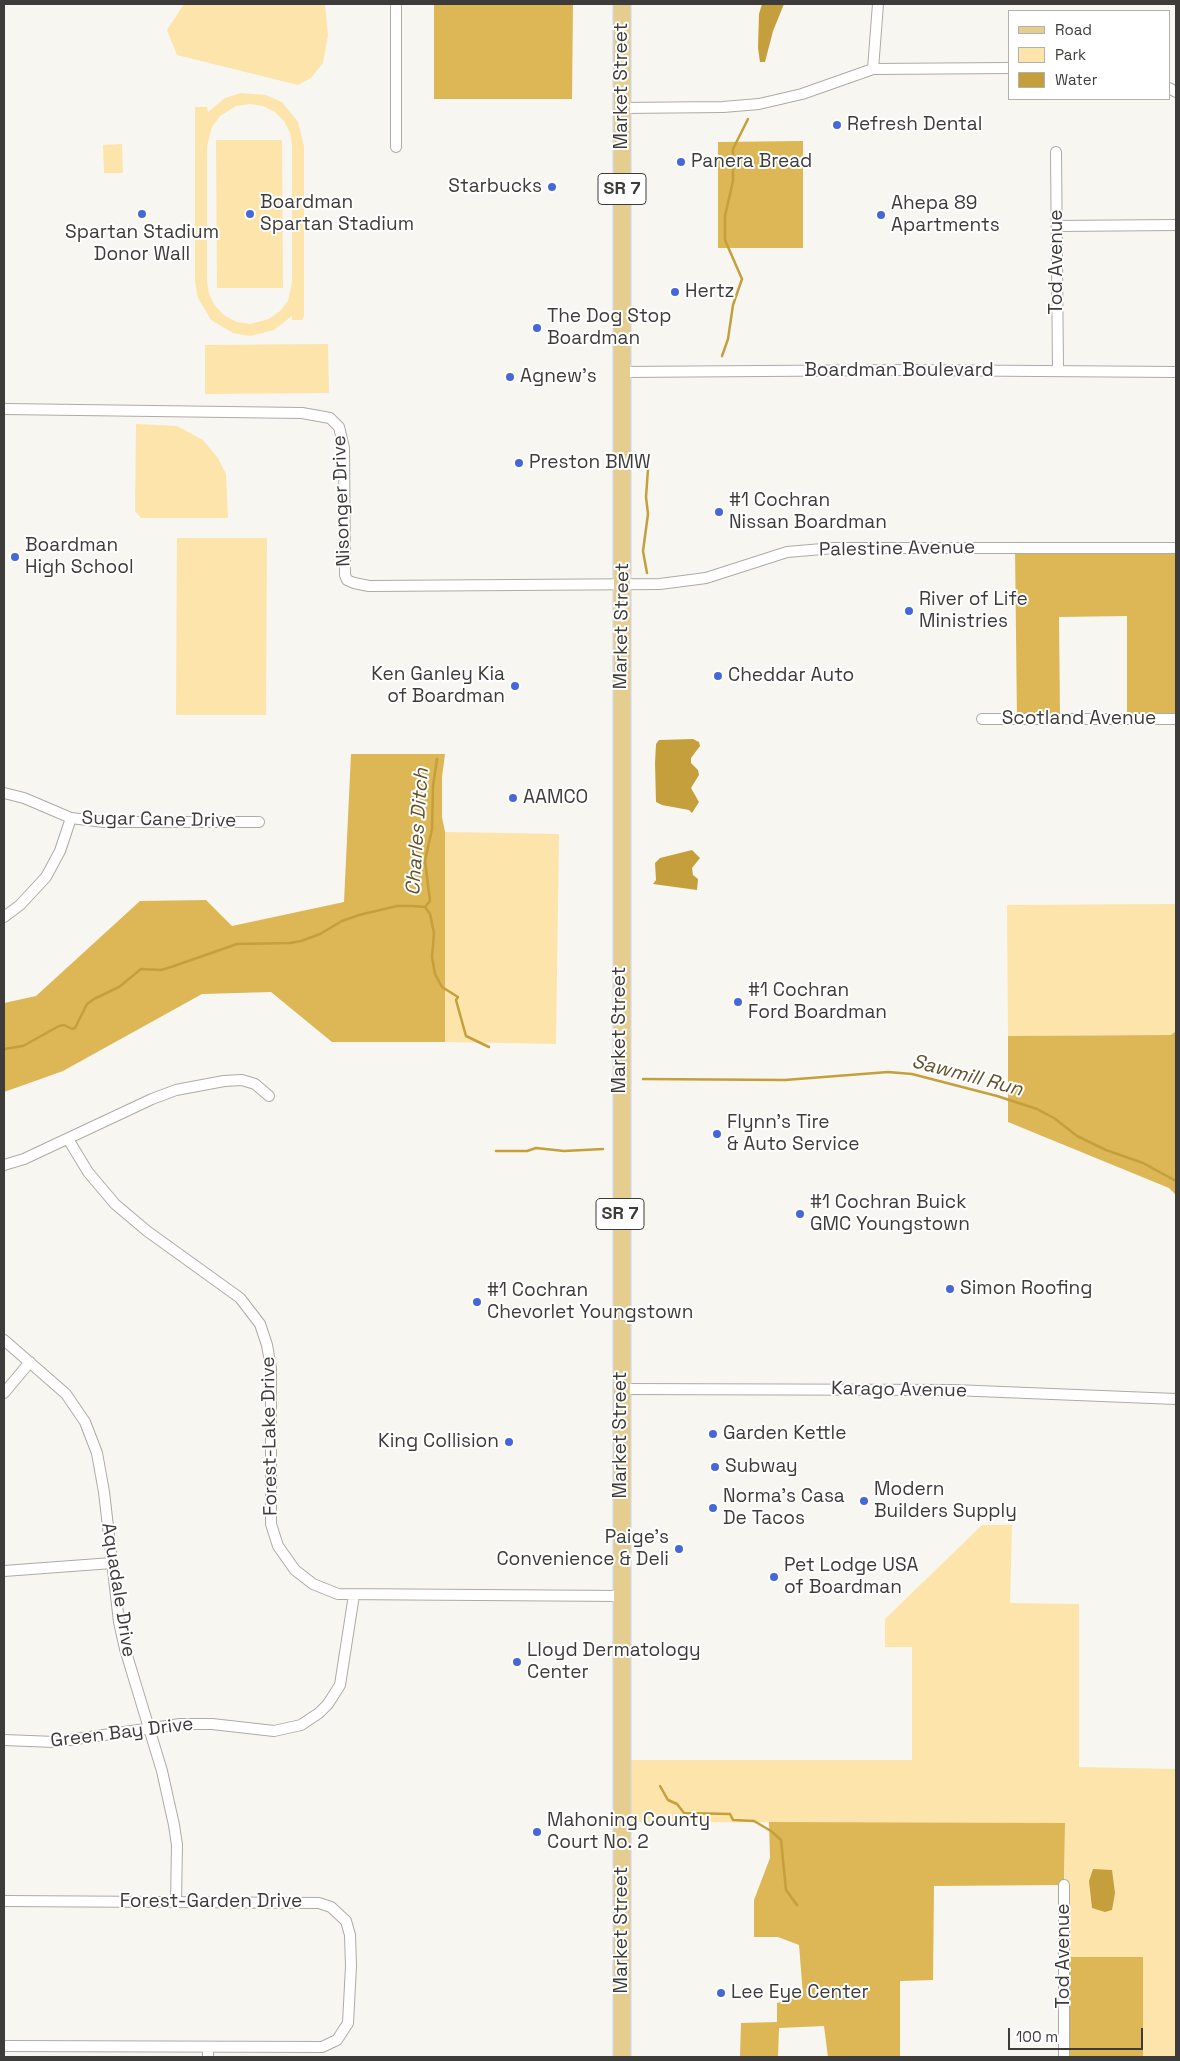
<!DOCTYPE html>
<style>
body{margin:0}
#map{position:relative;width:1180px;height:2061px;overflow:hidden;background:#f8f6f1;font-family:"Space Grotesk",sans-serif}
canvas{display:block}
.frame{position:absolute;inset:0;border:5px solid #3d3c3a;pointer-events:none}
.legend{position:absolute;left:1008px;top:10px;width:162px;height:90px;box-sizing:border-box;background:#fff;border:1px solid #b1b1b0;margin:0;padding:6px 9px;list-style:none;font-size:15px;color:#3d3c3a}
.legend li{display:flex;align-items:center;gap:10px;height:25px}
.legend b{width:25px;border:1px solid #b1b1b0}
.scale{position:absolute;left:1008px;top:2028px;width:135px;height:22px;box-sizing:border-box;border:2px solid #3d3c3a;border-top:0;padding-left:6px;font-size:15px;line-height:18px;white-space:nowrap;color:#3d3c3a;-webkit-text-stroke:4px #fff;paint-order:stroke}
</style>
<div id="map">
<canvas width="1180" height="2061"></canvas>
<div class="frame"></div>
<ul class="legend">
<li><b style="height:6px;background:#e4cd8e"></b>Road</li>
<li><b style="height:14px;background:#fde4ab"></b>Park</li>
<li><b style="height:14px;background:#c59f3c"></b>Water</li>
</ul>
<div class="scale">100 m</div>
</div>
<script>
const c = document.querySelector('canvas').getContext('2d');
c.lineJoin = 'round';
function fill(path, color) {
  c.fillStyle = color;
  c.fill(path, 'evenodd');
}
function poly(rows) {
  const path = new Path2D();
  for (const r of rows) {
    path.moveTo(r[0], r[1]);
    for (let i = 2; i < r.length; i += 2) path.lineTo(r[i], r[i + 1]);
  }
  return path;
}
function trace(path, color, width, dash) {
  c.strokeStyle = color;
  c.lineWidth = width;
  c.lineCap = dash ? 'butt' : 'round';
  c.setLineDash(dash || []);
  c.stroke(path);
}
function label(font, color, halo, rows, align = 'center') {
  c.font = font + ' "Space Grotesk",sans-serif';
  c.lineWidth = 4;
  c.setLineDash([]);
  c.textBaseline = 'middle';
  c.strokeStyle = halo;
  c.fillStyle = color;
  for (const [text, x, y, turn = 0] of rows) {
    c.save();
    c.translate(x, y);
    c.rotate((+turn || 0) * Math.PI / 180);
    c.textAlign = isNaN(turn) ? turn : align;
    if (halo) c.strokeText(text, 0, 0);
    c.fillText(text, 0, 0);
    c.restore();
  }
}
fill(poly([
 [184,4,325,4,328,35,323,63,311,78,298,85,177,55,167,30],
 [241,93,266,95,282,102,298,122,304,146,304,316,302,320,292,320,292,316,274,330,250,336,233,333,211,320,198,298,195,282,195,107,207,107,208,112,225,98],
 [250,104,263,106,275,112,284,121,290,133,292,146,292,282,288,301,280,311,269,319,250,324,237,322,225,316,215,306,209,294,207,281,207,146,212,127,220,116,236,106],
 [216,140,282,140,283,288,217,288],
 [122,144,123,173,104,173,103,145],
 [328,344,329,393,205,394,205,345],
 [136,424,177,426,203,440,218,458,226,474,228,518,141,518,135,511],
 [177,538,267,538,266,715,176,715],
 [445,832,559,834,556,1044,445,1042],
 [1176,904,1176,1031,1171,1035,1008,1036,1007,905],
 [982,1525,1012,1525,1010,1603,1079,1604,1079,1767,1176,1769,1176,2057,1143,2057,1143,1957,1064,1957,1065,1823,621,1822,622,1760,912,1760,912,1647,885,1647,885,1619]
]), '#fde4ab');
fill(poly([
 [434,4,573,4,572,99,434,99],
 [803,141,803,248,718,248,718,142],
 [1015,548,1176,548,1176,719,1127,719,1127,616,1059,617,1060,719,1017,719],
 [351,754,445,754,442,777,442,817,445,832,445,1042,332,1042,271,992,202,994,63,1071,4,1092,4,1003,36,996,140,901,206,900,232,926,344,902],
 [1176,1031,1176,1195,1169,1188,1008,1122,1008,1036,1171,1035],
 [769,1822,1065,1823,1064,1882,1061,1885,934,1886,933,1980,900,1981,900,2057,828,2057,824,2026,779,2028,778,2057,740,2057,741,2023,777,2022,777,2003,803,1995,799,1945,778,1937,754,1937,754,1900,770,1858],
 [1064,1957,1143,1957,1143,2057,1064,2057]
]), '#ddb655');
fill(poly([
 [762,4,784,4,773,31,765,62,760,62,758,48,759,14],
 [693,739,699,742,700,746,691,758,691,763,698,770,699,775,691,788,699,802,692,813,689,810,662,805,656,802,655,763,656,744,659,740],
 [692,850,700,858,692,868,693,875,698,879,697,890,653,884,656,880,655,863,660,858],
 [1093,1869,1112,1870,1115,1893,1112,1910,1105,1912,1092,1908,1089,1881]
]), '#c59f3c');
trace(poly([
 [722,356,728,339,733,305,742,279,725,240,725,216,733,181,733,149,748,119],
 [647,573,643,551,648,514,646,497,648,469],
 [425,907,430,901,425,861,432,829,433,786,437,759],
 [4,1049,23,1046,59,1026,64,1025,72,1029,75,1028,87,1004,94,999,119,987,141,969,161,970,171,967,237,944,290,943,301,941,320,934,342,921,359,915,397,906,413,906,425,907,430,914,434,933,432,957,435,974,442,987,458,997,456,1000,466,1036,489,1047],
 [643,1079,785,1080,888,1072,912,1074,997,1096,1037,1109,1054,1118,1077,1136,1106,1150,1143,1163,1176,1181],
 [496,1151,527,1151,536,1148,564,1151,603,1149],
 [660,1786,668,1800,677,1804,684,1813,730,1814,733,1820,754,1821,771,1831,781,1840,786,1890,797,1905]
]), '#c59f3c', 2.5);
const street = poly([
 [396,4,396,147],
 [873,69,878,4],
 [1169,88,1176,92],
 [622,108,723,107,759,104,802,94,873,69,1009,68],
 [1056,152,1058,371],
 [1057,226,1176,225],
 [622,372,903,370,1176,372],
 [4,409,302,413,330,418,339,427,344,448,345,575,347,580,354,583,369,586,660,584,706,578,787,552,834,548,1176,548],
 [982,719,1176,719],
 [4,793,24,798,71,818,104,822,259,822],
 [4,917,20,905,46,877,60,851,71,818],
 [68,1139,88,1172,115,1204,147,1231,240,1298,260,1324,267,1345,271,1368,271,1524,278,1546,295,1570,313,1584,338,1594,621,1596],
 [4,1165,24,1159,152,1099,176,1090,224,1081,242,1080,255,1084,269,1096],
 [4,1340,66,1394,85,1422,97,1453,104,1492,119,1622,125,1649,162,1771,174,1825,177,1845,176,1902],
 [621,1389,953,1390,1176,1399],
 [4,1393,30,1362],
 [4,1571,112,1563],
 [4,1740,55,1742,180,1724,212,1724,274,1731,301,1725,319,1713,328,1704,340,1685,354,1595],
 [4,1901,319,1903,331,1907,346,1921,350,1935,351,1966,348,2023,337,2040,322,2047,4,2046],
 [208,2057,208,2047],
 [1064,2057,1064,1885]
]);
const primary = poly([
 [622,2057,622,4]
]);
trace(street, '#adaba6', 12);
trace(primary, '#d4d4d4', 19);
trace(street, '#fff', 10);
trace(primary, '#e4cd8e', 16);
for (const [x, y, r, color] of [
 [837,125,5,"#4567da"],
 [681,162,5,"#4567da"],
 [552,187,5,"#4567da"],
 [142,214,5,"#4567da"],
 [250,214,5,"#4567da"],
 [881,215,5,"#4567da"],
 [675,292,5,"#4567da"],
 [537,328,5,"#4567da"],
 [510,377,5,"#4567da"],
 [519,463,5,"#4567da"],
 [719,512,5,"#4567da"],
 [15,557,5,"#4567da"],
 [909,611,5,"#4567da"],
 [718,676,5,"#4567da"],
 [515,686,5,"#4567da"],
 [513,798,5,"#4567da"],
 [738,1002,5,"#4567da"],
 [717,1134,5,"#4567da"],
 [800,1214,5,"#4567da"],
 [950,1289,5,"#4567da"],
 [477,1302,5,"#4567da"],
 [713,1434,5,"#4567da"],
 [509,1442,5,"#4567da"],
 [715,1467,5,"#4567da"],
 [864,1501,5,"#4567da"],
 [713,1508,5,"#4567da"],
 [679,1549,5,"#4567da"],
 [774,1577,5,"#4567da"],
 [517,1662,5,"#4567da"],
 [537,1832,5,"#4567da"],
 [721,1993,5,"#4567da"]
]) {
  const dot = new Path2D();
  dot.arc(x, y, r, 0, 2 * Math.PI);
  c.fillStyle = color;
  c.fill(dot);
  trace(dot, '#fff', 2);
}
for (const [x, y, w] of [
 [622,189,48],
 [620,1214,48]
]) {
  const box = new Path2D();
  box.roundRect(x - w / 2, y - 15.5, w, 31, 4);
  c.fillStyle = '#fff';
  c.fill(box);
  trace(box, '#3d3c3a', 1);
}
label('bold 18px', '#3d3c3a', null, [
 ["SR 7",622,189],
 ["SR 7",620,1214]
]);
label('19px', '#3d3c3a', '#fff', [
 ["Market Street",622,86,-90],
 ["Tod Avenue",1057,262,-90],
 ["Boardman Boulevard",899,371],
 ["Nisonger Drive",342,501,-92],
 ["Palestine Avenue",897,549,-1],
 ["Market Street",622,626,-89],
 ["Scotland Avenue",1079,719],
 ["Sugar Cane Drive",159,820,1],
 ["Market Street",620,1030,-90],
 ["Karago Avenue",899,1390,1],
 ["Market Street",621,1435,-90],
 ["Forest-Lake Drive",270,1436,-91],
 ["Aquadale Drive",118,1590,81],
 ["Green Bay Drive",122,1733,-7],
 ["Forest-Garden Drive",211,1902],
 ["Market Street",622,1930,-90],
 ["Tod Avenue",1064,1956,-90]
]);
label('19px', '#3d3c3a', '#fff', [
 ["Refresh Dental",847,125],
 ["Panera Bread",691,162],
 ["Starbucks",542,187,"right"],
 ["Boardman",260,203],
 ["Spartan Stadium",260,225],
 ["Ahepa 89",891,204],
 ["Apartments",891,226],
 ["Spartan Stadium",142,233,"center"],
 ["Donor Wall",142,255,"center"],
 ["Hertz",685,292],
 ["The Dog Stop",547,317],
 ["Boardman",547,339],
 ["Agnew's",520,377],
 ["Preston BMW",529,463],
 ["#1 Cochran",729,501],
 ["Nissan Boardman",729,523],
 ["Boardman",25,546],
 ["High School",25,568],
 ["River of Life",919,600],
 ["Ministries",919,622],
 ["Ken Ganley Kia",505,675,"right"],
 ["of Boardman",505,697,"right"],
 ["Cheddar Auto",728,676],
 ["AAMCO",523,798],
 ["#1 Cochran",748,991],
 ["Ford Boardman",748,1013],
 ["Flynn's Tire",727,1123],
 ["& Auto Service",727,1145],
 ["#1 Cochran Buick",810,1203],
 ["GMC Youngstown",810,1225],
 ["Simon Roofing",960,1289],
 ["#1 Cochran",487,1291],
 ["Chevorlet Youngstown",487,1313],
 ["Garden Kettle",723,1434],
 ["King Collision",499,1442,"right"],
 ["Subway",725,1467],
 ["Modern",874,1490],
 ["Builders Supply",874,1512],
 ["Norma's Casa",723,1497],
 ["De Tacos",723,1519],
 ["Paige's",669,1538,"right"],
 ["Convenience & Deli",669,1560,"right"],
 ["Pet Lodge USA",784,1566],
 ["of Boardman",784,1588],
 ["Lloyd Dermatology",527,1651],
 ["Center",527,1673],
 ["Mahoning County",547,1821],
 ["Court No. 2",547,1843],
 ["Lee Eye Center",731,1993]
], 'left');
label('italic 20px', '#625129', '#fff', [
 ["Charles Ditch",418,832,-86],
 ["Sawmill Run",967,1076,15]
]);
</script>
